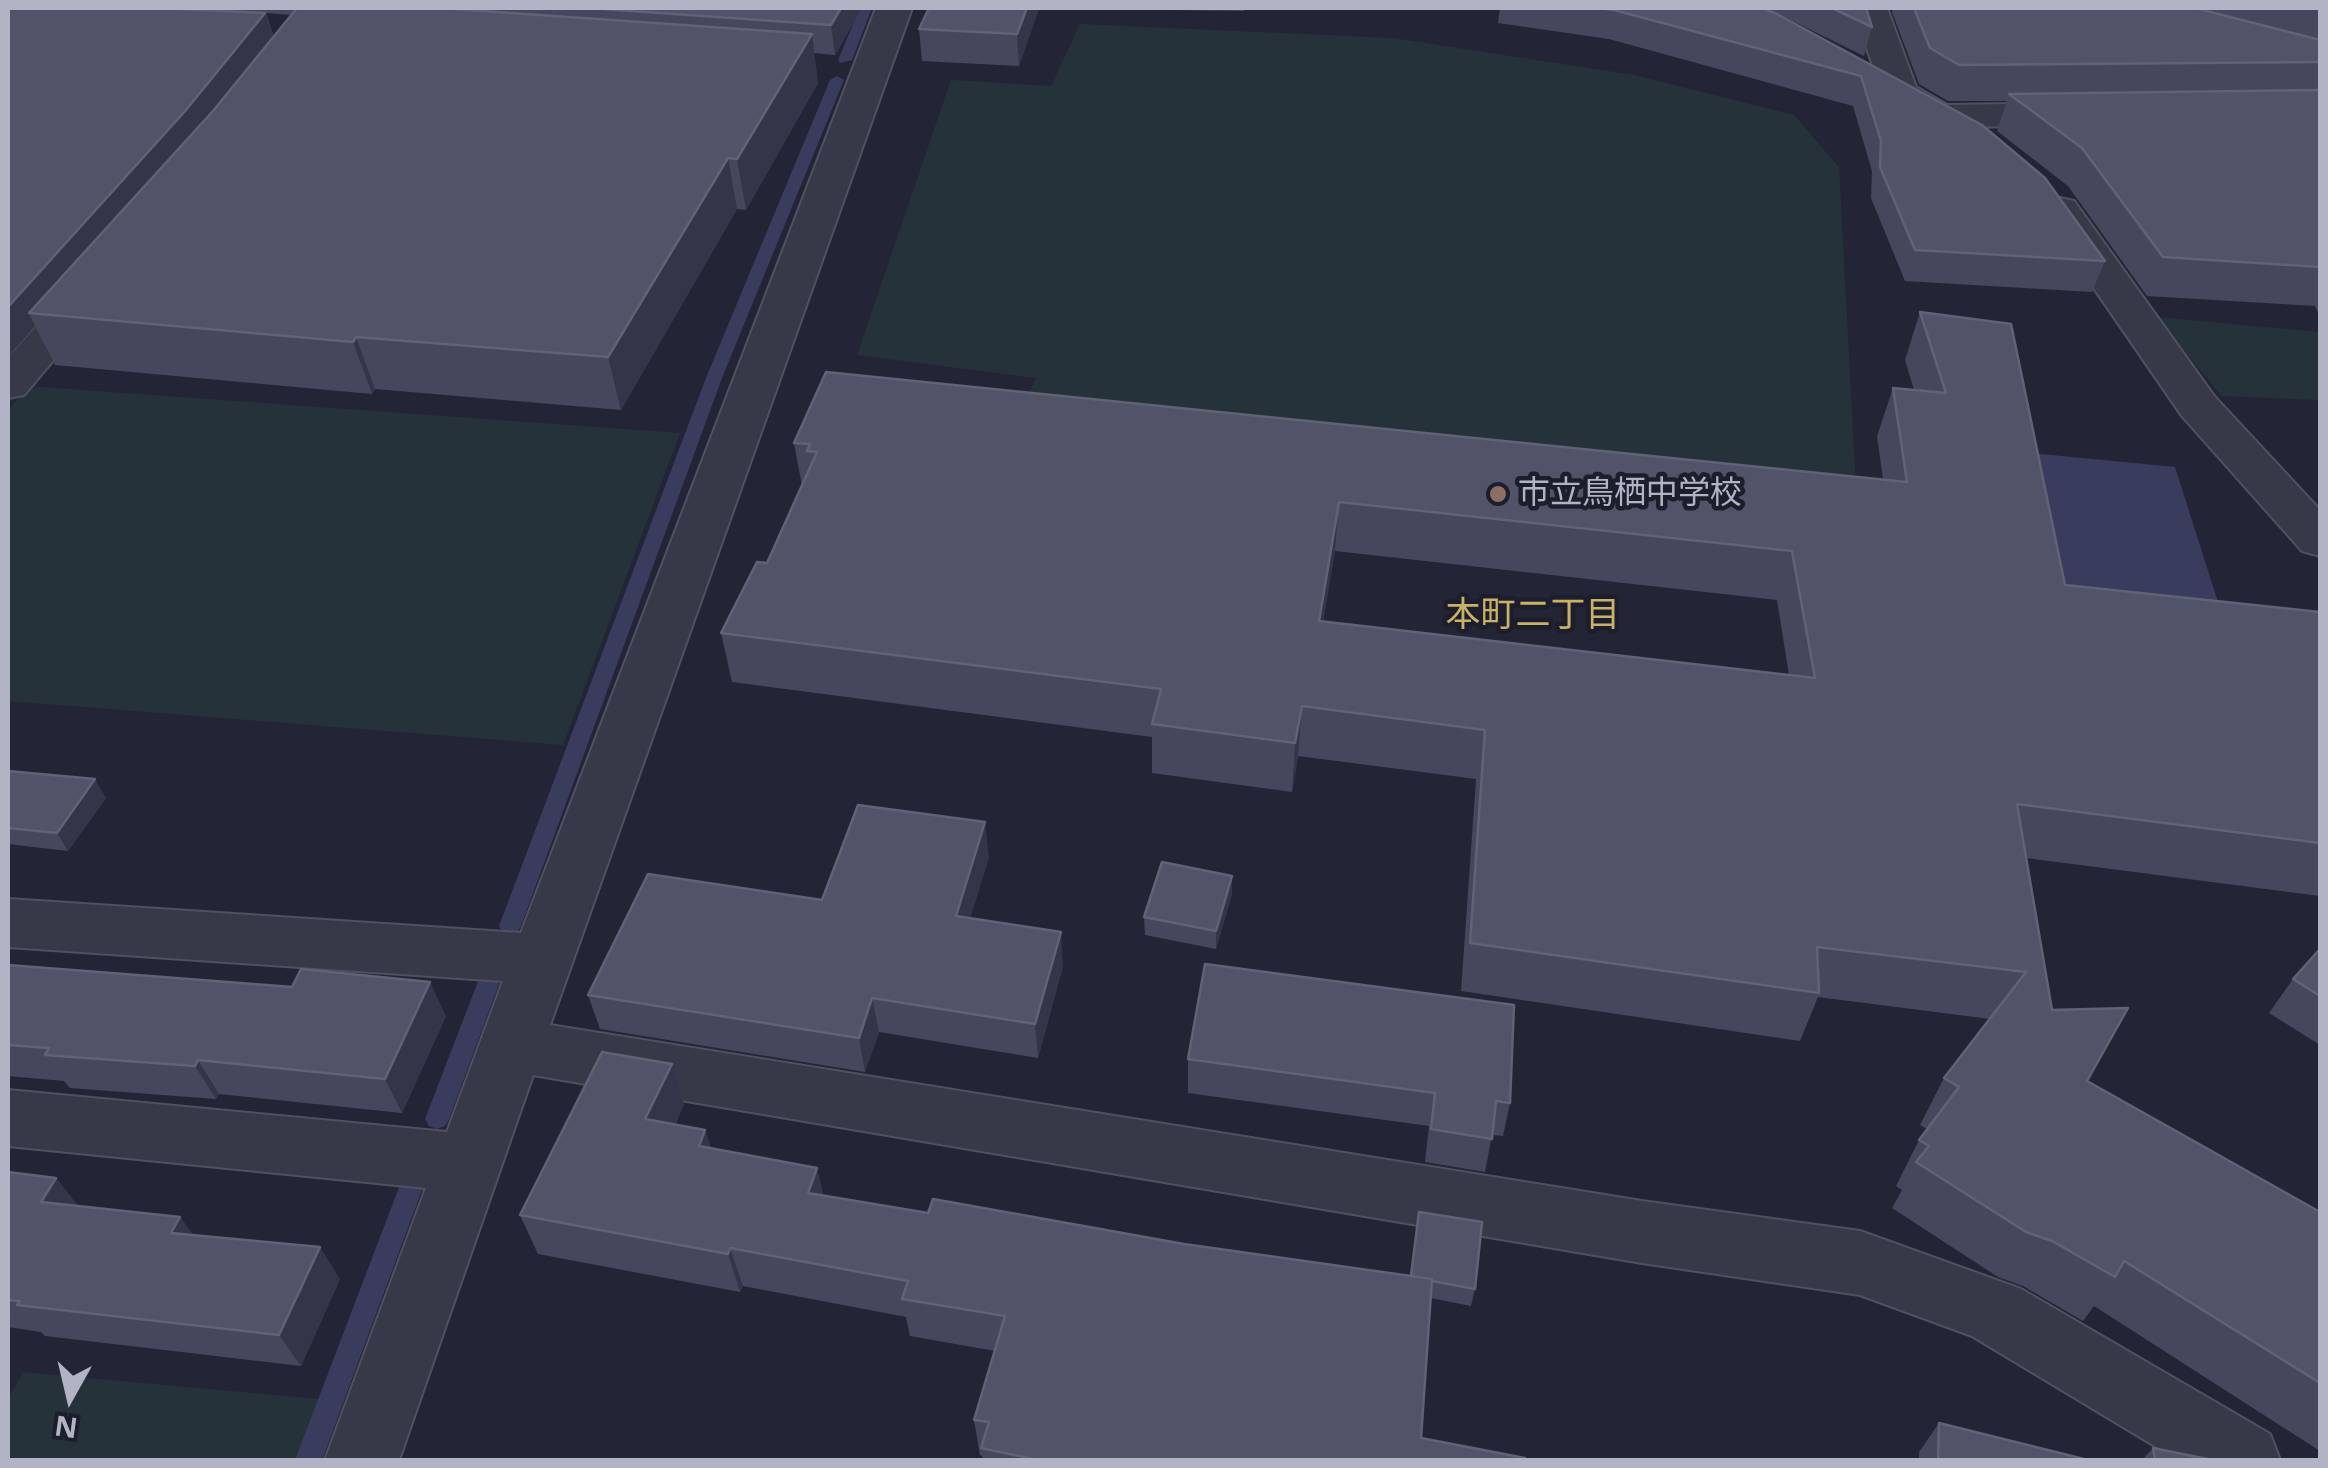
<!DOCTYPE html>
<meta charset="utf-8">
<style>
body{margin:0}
#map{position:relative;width:2328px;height:1468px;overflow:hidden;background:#232537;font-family:"Noto Sans",sans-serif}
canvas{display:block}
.frame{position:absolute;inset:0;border:10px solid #b2b3c4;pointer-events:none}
.north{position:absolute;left:20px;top:1348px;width:100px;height:100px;-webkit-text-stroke:8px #1c1e2c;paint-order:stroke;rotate:188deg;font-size:28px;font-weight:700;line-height:40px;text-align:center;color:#b2b3c4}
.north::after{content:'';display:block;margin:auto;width:35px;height:45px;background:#b2b3c4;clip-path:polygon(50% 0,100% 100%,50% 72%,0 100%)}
</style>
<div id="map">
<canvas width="2328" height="1468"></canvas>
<div class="frame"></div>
<div class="north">N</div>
</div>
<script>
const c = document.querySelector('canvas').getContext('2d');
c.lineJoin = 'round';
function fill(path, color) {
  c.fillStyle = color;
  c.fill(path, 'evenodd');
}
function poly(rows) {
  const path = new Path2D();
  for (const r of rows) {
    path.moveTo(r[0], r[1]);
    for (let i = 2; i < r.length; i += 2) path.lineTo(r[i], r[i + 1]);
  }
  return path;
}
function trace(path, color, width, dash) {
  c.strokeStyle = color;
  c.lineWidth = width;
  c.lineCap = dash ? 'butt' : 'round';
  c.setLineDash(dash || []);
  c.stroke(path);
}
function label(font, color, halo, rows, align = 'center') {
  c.font = font + ' "Noto Sans","Noto Sans JP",sans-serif';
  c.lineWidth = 9;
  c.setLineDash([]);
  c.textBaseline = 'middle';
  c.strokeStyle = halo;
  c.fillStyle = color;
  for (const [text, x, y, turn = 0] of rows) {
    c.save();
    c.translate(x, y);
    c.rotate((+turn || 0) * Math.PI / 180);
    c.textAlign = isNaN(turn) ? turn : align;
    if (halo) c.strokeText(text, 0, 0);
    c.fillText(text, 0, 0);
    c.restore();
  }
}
fill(poly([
 [1080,24,1393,38,1634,75,1794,115,1839,167,1856,489,1022,406,1036,378,857,355,951,80,1051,86],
 [2156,317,2320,332,2320,400,2222,396],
 [28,386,680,433,563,745,8,701,8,411],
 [23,1372,319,1399,296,1460,8,1460,8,1399]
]), '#263239');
fill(poly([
 [2031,453,2175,467,2223,618,2066,601]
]), '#393c5d');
fill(poly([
 [860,8,872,8,852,60,840,63,838,60,860,8],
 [837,76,844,80,722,378,521,926,518,932,510,935,502,932,499,926,706,378,830,80,837,76],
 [488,975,496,978,499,984,449,1119,445,1126,437,1129,429,1126,425,1119,477,984,480,978,488,975],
 [410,1179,419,1182,422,1190,322,1460,295,1460,398,1190,401,1182,410,1179]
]), '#393c5d');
const minor = poly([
 [876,8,912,8,550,1025,1642,1201,1860,1231,2021,1289,2270,1434,2280,1460,2178,1460,1972,1336,1860,1295,1642,1263,533,1075,399,1460,325,1460,426,1188,8,1146,8,1090,447,1132,503,981,8,947,8,899,521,933,876,8],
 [1852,8,1887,8,1916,87,1947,105,2078,103,2091,106,2097,114,2091,122,2078,125,1967,127,1951,133,1938,130,1886,101,1852,8],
 [2060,198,2074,201,2214,396,2320,510,2320,556,2302,551,2182,416,2040,210,2046,201,2060,198],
 [95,273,110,277,116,286,24,395,8,398,8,358,80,277,95,273]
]);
trace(minor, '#4f5060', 4);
fill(minor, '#373848');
fill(poly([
 [8,8,862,8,835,55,814,53,818,83,746,210,737,209,621,410,375,389,372,394,55,365,35,326,8,357],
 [266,13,291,15,274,37],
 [1039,8,1019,66,922,61,919,29],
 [1168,8,1245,8,1244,11,1168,10],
 [1500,8,1762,8,1982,125,2105,261,2092,292,1905,281,1871,198,1872,171,1853,106,1609,39,1498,23],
 [1766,8,1866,8,1872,27,1864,56],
 [1893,8,2320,8,2320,317,2315,306,2147,296,2068,186,1997,131,2007,101,1948,101,1919,84,1892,12],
 [1920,312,2065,585,2320,612,2320,896,2026,858,2052,1010,2087,1081,2320,1212,2320,1451,2094,1306,2083,1321,2023,1286,1998,1277,1892,1208,1902,1190,1896,1186,1919,1140,1927,1129,1920,1125,1944,1078,1990,1019,1818,997,1800,1041,1461,991,1476,779,1298,756,1292,792,1152,773,1152,737,732,682,721,633,767,563,802,486,794,443,1883,479,1877,436,1893,388,1914,390,1905,360],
 [1335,551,1777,600,1789,675,1323,621],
 [8,771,106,798,68,851,8,844],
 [989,857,970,918,1063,966,1038,1058,879,1032,865,1072,600,1029,588,995,822,900],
 [1232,876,1232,894,1216,949,1145,935,1144,917],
 [2320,949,2320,1045,2269,1013,2293,979],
 [8,965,446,1016,402,1113,219,1094,216,1099,70,1088,64,1081,8,1076],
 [1188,1059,1510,1103,1503,1136,1492,1135,1485,1172,1425,1162,1429,1126,1188,1093],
 [672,1064,684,1104,675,1125,705,1130,711,1148,817,1168,823,1195,928,1213,1184,1244,1410,1275,1419,1212,1475,1289,1471,1306,1431,1298,1421,1438,1525,1460,983,1460,982,1456,980,1455,974,1420,995,1351,910,1336,906,1317,743,1286,740,1292,538,1254,520,1215],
 [8,1172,56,1178,78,1206,180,1217,193,1235,340,1279,301,1366,45,1336,41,1332,8,1327],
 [1939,1423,2088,1460,1919,1460,1919,1452],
 [2153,1448,2212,1460,2142,1460]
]), '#45475d');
fill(poly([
 [841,8,862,8,835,55,831,25],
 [1027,8,1039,8,1019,66,1017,34],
 [265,13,276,42,29,313,35,326,8,357,8,307],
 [812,34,818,83,746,210,737,159],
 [728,158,737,209,621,410,608,357],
 [356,337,375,389,372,394,353,342],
 [1339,502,1335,551,1315,670,1319,621],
 [1302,706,1298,756,1292,792,1295,743],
 [95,779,106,798,68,851,57,833],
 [985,822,989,857,960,951,956,916],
 [1232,876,1232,894,1216,949,1216,931],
 [1061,932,1063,966,1038,1058,1035,1024],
 [430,982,446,1016,402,1113,385,1079],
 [872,998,879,1032,865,1072,859,1038],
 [198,1060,219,1094,216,1099,195,1066],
 [672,1064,684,1104,659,1159,645,1119],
 [705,1130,718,1170,699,1146],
 [817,1168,826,1207,808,1193],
 [56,1178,81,1210,41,1202],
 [180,1217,203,1249,171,1233],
 [320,1247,340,1279,301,1366,279,1335],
 [730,1248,743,1286,740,1292,728,1254]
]), '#333549');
const building = poly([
 [8,8,160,8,265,13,186,110,8,307,8,8],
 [297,8,440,8,812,34,737,159,728,158,608,357,356,337,353,342,29,313,213,111,297,8],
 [588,8,841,8,831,25,588,8],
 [929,8,1027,8,1017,34,919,29,929,8],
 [1596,8,1762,8,1775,13,1982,125,2045,178,2105,261,1915,250,1880,167,1881,141,1861,76,1614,10,1596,8],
 [1832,8,1866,8,1872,27,1832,8],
 [1914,8,2195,8,2320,40,2320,62,1959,65,1930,48,1914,8],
 [2320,90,2320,267,2163,257,2082,148,2009,94,2320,90],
 [1920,312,2011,324,2065,585,2320,612,2320,843,2017,804,2052,1010,2128,1008,2087,1081,2320,1212,2320,1383,2124,1261,2115,1277,2052,1241,2026,1232,1916,1162,1929,1146,1919,1140,1959,1087,1944,1078,2026,972,1817,947,1819,993,1470,943,1485,730,1302,706,1295,743,1152,724,1161,689,721,633,757,562,767,563,817,452,807,451,810,444,794,443,826,372,1907,482,1893,388,1946,393,1920,312],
 [1339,502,1792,551,1815,678,1319,621,1339,502],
 [8,771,95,779,57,833,8,828,8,771],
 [858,805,985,822,956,916,1061,932,1035,1024,872,998,859,1038,588,995,648,874,822,900,858,805],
 [1162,862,1232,876,1216,931,1144,917,1162,862],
 [2320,949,2320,996,2293,979,2320,949],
 [1205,964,1514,1005,1510,1103,1496,1101,1492,1139,1431,1129,1435,1093,1188,1059,1205,964],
 [8,965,292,987,301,969,430,982,385,1079,198,1060,195,1066,45,1055,49,1048,8,1045,8,965],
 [602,1052,672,1064,645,1119,705,1130,699,1146,817,1168,808,1193,928,1213,933,1199,1184,1244,1432,1279,1421,1438,1525,1458,1525,1460,1038,1460,981,1448,989,1422,974,1420,1005,1316,902,1299,908,1281,730,1248,728,1254,520,1215,602,1052],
 [8,1172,56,1178,41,1202,180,1217,171,1233,320,1247,279,1335,17,1305,20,1301,8,1300,8,1172],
 [1419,1212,1482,1222,1475,1289,1432,1281,1432,1279,1411,1276,1419,1212],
 [1939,1423,2088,1460,1938,1460,1939,1423],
 [2153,1448,2212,1460,2155,1460,2153,1448]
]);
fill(building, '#515368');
trace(building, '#606276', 2.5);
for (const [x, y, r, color] of [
 [1498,494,10,"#8d6e63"]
]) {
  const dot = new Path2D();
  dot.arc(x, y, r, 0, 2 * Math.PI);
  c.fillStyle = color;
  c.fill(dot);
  trace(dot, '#1c1e2c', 4);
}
label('32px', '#b2b3c4', '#1c1e2c', [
 ["市立鳥栖中学校",1518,494]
], 'left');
label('35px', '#c9b168', '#1c1e2c', [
 ["本町二丁目",1533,616]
]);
</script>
